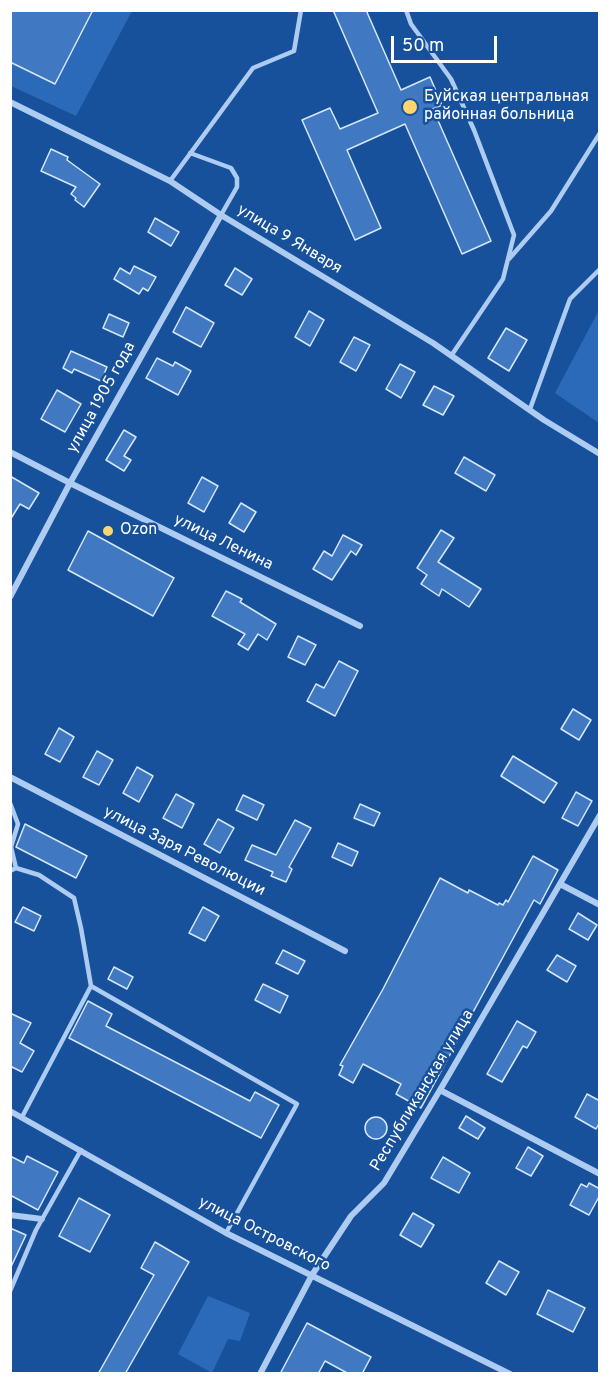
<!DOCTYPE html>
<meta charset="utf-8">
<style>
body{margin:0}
#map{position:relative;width:610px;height:1384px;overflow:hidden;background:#18519b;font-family:Overpass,sans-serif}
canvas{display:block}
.frame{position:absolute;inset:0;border:12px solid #fff;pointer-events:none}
.scale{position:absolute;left:391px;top:36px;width:106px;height:27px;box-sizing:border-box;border:3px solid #fff;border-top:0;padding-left:8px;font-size:18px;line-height:21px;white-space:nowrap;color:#fff;-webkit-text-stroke:4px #18519b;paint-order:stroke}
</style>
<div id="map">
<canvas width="610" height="1384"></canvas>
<div class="frame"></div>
<div class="scale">50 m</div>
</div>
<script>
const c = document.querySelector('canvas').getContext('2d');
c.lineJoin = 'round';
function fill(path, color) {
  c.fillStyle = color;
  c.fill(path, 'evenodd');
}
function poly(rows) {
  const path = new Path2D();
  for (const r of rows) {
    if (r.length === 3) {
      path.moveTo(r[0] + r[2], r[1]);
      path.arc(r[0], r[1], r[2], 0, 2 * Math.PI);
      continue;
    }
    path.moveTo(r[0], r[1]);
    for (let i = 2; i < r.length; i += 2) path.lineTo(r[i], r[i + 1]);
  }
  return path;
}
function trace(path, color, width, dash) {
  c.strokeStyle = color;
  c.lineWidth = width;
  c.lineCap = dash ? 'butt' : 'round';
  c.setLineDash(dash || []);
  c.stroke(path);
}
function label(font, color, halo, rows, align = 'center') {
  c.font = font + ' Overpass,sans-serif';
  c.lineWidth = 5;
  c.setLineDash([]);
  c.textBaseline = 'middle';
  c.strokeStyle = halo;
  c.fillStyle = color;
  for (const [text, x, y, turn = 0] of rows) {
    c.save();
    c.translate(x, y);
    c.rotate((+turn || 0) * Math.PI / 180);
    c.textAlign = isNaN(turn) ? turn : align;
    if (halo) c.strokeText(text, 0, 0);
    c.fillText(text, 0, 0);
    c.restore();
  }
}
fill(poly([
 [11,11,132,11,76,116,11,86],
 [599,310,599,423,555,393],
 [208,1296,250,1313,240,1341,228,1339,212,1373,178,1354]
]), '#2b6ab8');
const building = poly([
 [10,10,93,10,55,84,10,62,10,10],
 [333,10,366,10,401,90,430,77,442,105,433,109,491,241,462,254,405,124,347,150,381,228,355,240,302,120,330,108,340,129,378,113,333,10],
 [51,149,68,157,67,160,100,184,84,207,75,200,76,198,71,194,76,187,41,171,51,149],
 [155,218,179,232,171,246,148,232,155,218],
 [134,266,156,277,148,291,143,288,139,294,114,279,120,268,130,274,134,266],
 [235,268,252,279,242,295,225,285,235,268],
 [186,307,214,323,201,347,173,332,186,307],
 [309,311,324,320,310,346,295,337,309,311],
 [109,314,129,323,123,337,103,328,109,314],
 [506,328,527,340,509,371,488,358,506,328],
 [354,337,370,345,356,371,340,362,354,337],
 [71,351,107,367,101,381,74,369,72,373,63,368,71,351],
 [157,358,173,366,175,362,191,371,178,395,146,378,157,358],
 [400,364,415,372,401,398,386,389,400,364],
 [434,386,454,396,443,415,423,405,434,386],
 [57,390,81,404,65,432,41,419,57,390],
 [124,430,136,437,124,456,131,460,124,471,106,460,124,430],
 [464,457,495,475,486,491,455,473,464,457],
 [10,476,39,493,29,509,20,504,10,520,10,476],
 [202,477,218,486,204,512,188,503,202,477],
 [241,503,256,512,244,532,229,523,241,503],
 [441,530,454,538,438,562,481,589,469,607,442,589,439,596,421,584,427,575,417,568,441,530],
 [88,531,174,578,153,616,68,570,88,531],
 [343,535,362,545,356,555,351,551,332,580,313,569,324,551,332,556,343,535],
 [226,591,242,599,240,602,276,624,267,640,258,634,248,650,238,644,245,634,212,616,226,591],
 [298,636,316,645,305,665,288,657,298,636],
 [339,661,358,671,335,716,307,701,316,684,324,688,339,661],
 [573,709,591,720,579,740,561,729,573,709],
 [59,728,74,737,60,762,45,754,59,728],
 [97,751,113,760,99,785,83,777,97,751],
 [513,756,557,783,544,803,501,776,513,756],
 [137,767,153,776,139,802,123,793,137,767],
 [576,792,592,801,578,826,562,818,576,792],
 [176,794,194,804,182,828,163,818,176,794],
 [243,795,264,805,257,820,236,810,243,795],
 [360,804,380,813,374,826,354,818,360,804],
 [218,819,234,828,220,853,204,844,218,819],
 [295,820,311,828,289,867,292,869,286,882,271,876,273,872,245,860,252,845,276,855,295,820],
 [25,824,87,856,76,878,16,847,25,824],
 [338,843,358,852,352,866,332,857,338,843],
 [533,856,558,870,540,904,534,900,421,1108,396,1094,401,1084,363,1064,353,1083,339,1075,343,1066,340,1065,383,989,440,878,468,893,469,890,498,905,499,903,503,905,506,900,508,902,533,856],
 [23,907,41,916,34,931,15,922,23,907],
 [203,907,219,916,205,941,189,933,203,907],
 [578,913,597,925,588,940,569,929,578,913],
 [283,950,305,961,298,974,276,963,283,950],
 [557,955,576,966,567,982,547,970,557,955],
 [114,967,133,977,127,989,108,979,114,967],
 [263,984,288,996,280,1013,255,1000,263,984],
 [88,1001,112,1014,106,1026,250,1101,255,1092,279,1105,261,1138,69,1038,88,1001],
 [10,1013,31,1023,20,1043,34,1051,22,1072,10,1066,10,1013],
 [517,1021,536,1032,527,1048,523,1046,502,1082,487,1074,517,1021],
 [587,1094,600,1101,600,1122,596,1129,575,1117,587,1094],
 [466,1116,485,1128,478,1139,459,1128,466,1116],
 [376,1128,11],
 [528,1147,543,1156,531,1176,516,1168,528,1147],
 [10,1156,24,1163,27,1156,58,1172,38,1210,10,1195,10,1156],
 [443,1157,470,1173,459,1193,431,1178,443,1157],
 [589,1183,600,1189,600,1195,589,1215,570,1205,581,1184,587,1187,589,1183],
 [79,1198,110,1215,90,1252,59,1236,79,1198],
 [413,1213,434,1225,421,1247,400,1235,413,1213],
 [10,1228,26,1235,10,1269,10,1228],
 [155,1242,189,1262,125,1374,98,1374,154,1275,141,1268,155,1242],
 [499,1261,519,1272,506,1295,486,1283,499,1261],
 [548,1290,585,1308,573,1332,537,1314,548,1290],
 [307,1323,371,1357,362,1374,349,1374,325,1361,318,1374,280,1374,307,1323]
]);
fill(building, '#4079c1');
trace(building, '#d5e7fc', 1.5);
trace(poly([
 [406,10,411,24,451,79,474,130,514,235,503,279,451,356],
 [190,153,231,168,237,178,237,187,221,215],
 [170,181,253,68,294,51,301,10],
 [509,259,551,211,600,133],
 [530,409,570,299,600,269],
 [10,803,18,824,11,847,16,868],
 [10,871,16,868,39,875,74,898,81,928,91,986],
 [22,1117,91,986,297,1104,226,1233],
 [10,1291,36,1230,81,1150]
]), '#aeccf2', 4.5);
trace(poly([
 [10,102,170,181,221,215,433,343,544,420,600,454],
 [10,452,70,483,360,626],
 [10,597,70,483,221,215],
 [10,777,345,951],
 [560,884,600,905],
 [440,1090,600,1174],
 [10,1111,226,1233,510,1374],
 [10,1215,42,1219],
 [260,1374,312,1275,351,1216,384,1183,440,1090,600,815]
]), '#aeccf2', 6);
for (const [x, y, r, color] of [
 [410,107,8,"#ffd66e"],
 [108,531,6,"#ffd66e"]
]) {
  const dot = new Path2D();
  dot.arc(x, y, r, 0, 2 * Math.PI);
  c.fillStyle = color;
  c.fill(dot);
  trace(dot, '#18519b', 2);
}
label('16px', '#fff', '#18519b', [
 ["Буйская центральная",424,98],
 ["районная больница",424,116],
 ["Ozon",120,531]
], 'left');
label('16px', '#fff', '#18519b', [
 ["улица 9 Января",289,240,31],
 ["улица 1905 года",102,398,-61],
 ["улица Ленина",223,543,26],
 ["улица Заря Революции",184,852,27],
 ["Республиканская улица",423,1091,-59],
 ["улица Островского",264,1235,27]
]);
</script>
